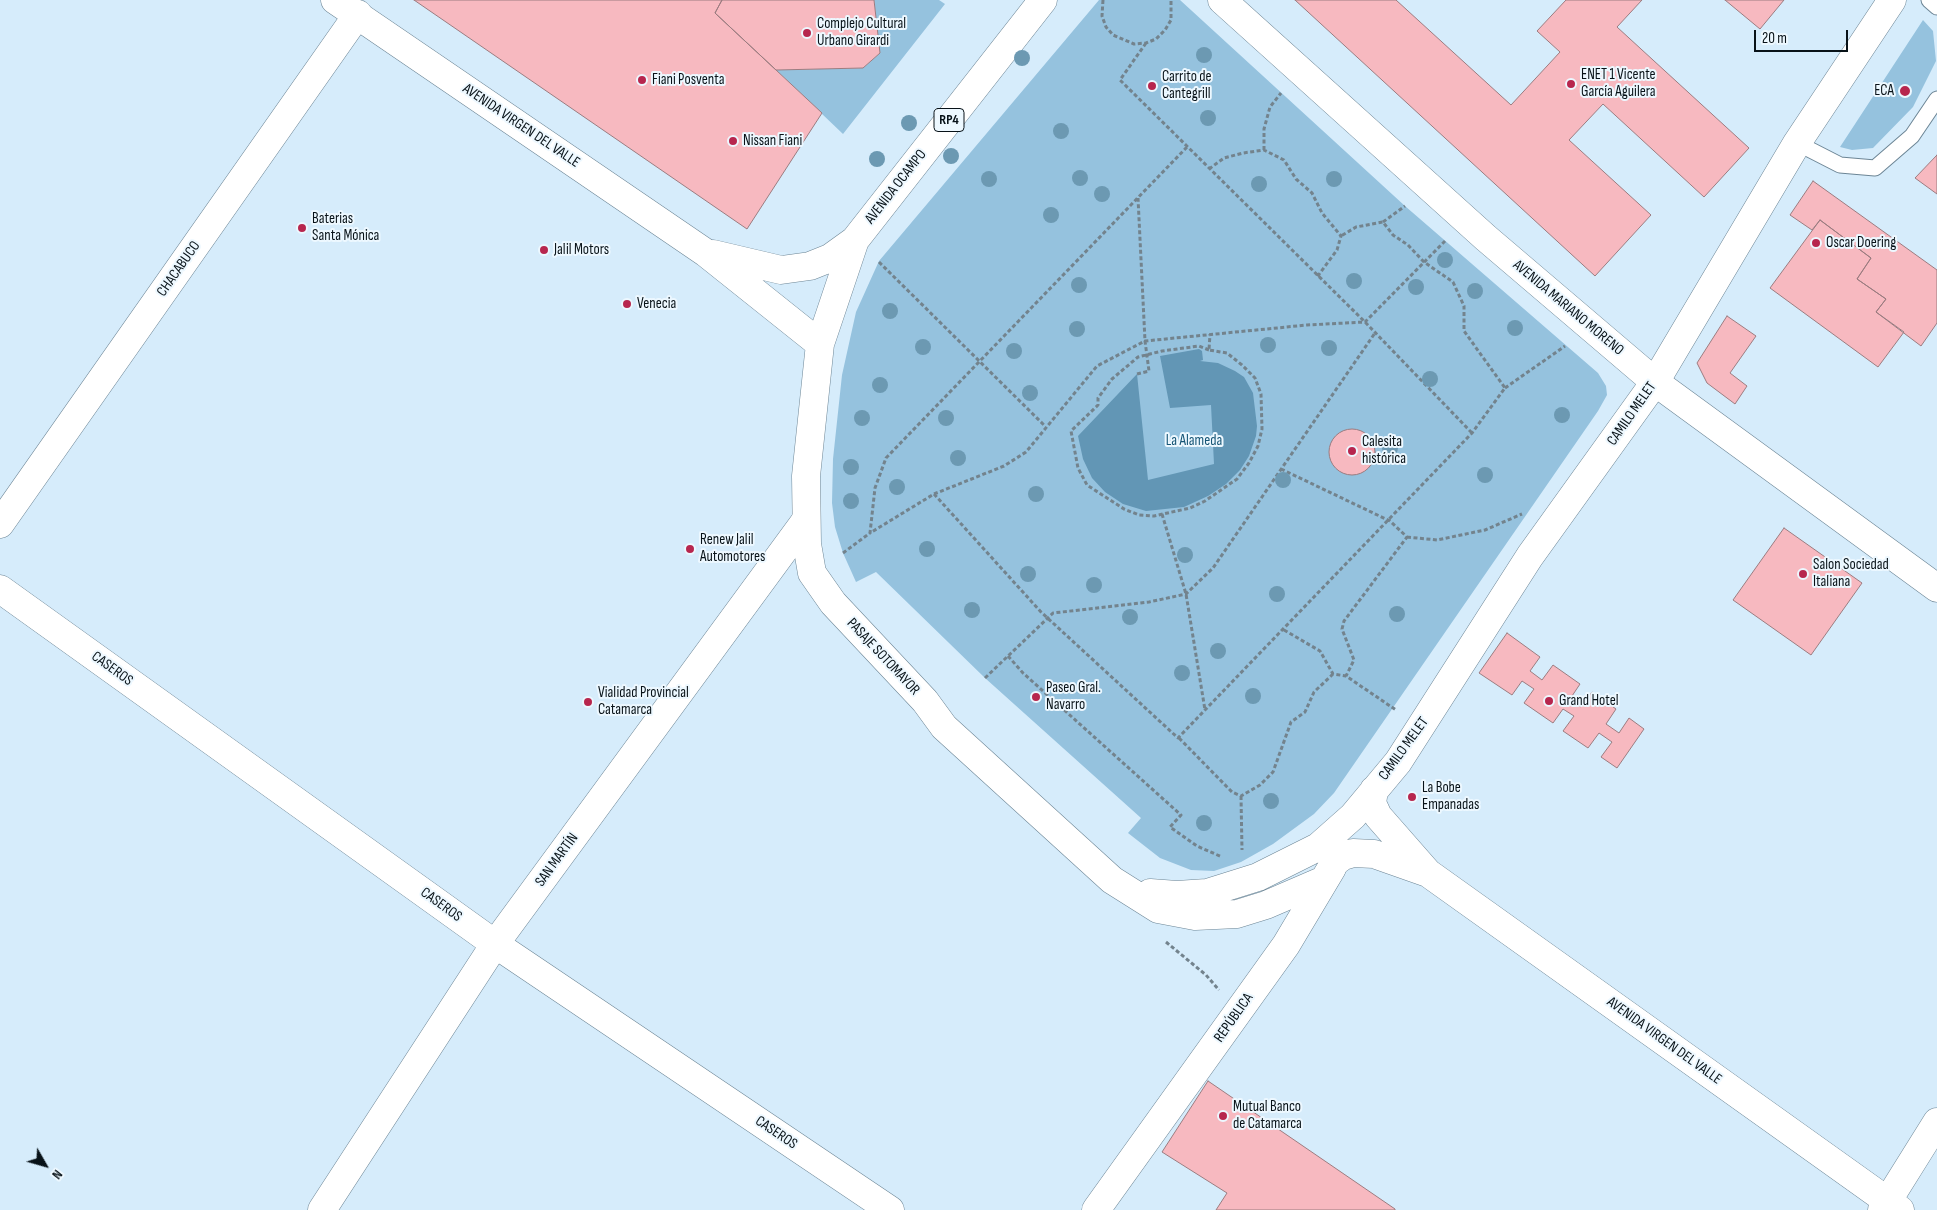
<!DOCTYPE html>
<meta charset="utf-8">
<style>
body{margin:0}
#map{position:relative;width:1937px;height:1210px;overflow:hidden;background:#d6ecfb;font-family:"Sofia Sans Condensed",sans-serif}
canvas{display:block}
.north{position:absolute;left:20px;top:1140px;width:50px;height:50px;-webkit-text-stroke:4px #edf8ff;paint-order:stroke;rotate:128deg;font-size:14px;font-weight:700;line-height:20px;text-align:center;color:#081218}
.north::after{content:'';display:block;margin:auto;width:18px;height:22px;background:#081218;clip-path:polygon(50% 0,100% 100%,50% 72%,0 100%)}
.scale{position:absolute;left:1754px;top:30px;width:94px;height:22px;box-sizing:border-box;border:2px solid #081218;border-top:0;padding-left:6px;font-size:15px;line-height:18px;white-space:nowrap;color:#081218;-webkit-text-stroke:4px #edf8ff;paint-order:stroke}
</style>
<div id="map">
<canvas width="1937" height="1210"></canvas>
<div class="north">N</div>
<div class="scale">20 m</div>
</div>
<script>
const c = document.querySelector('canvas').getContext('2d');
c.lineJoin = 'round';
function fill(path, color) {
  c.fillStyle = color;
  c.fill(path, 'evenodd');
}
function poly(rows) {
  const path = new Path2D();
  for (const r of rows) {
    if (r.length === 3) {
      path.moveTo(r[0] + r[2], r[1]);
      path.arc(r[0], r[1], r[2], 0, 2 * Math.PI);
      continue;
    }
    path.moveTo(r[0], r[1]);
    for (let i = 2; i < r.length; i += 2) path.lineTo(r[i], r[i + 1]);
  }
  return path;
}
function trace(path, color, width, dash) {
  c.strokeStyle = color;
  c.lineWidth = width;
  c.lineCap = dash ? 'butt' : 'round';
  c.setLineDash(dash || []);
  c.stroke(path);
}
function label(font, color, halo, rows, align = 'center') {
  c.font = font + ' "Sofia Sans Condensed",sans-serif';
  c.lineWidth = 4;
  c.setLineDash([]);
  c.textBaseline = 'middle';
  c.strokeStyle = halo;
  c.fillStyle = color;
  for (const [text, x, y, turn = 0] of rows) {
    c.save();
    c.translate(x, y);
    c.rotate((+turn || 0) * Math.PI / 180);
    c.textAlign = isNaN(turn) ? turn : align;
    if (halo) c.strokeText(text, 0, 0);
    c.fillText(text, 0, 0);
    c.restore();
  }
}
fill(poly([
 [874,0,939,0,945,4,843,134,776,70,863,68,880,53],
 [1099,0,1180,0,1405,206,1598,373,1606,386,1607,395,1598,411,1334,793,1314,814,1273,844,1241,862,1214,871,1191,870,1160,858,1128,833,1141,818,985,678,876,572,856,582,843,553,835,527,832,503,833,459,842,375,856,312,879,261],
 [1923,20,1933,31,1936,61,1913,107,1873,148,1852,150,1840,147]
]), '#95c2de');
fill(poly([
 [1199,349,1202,351,1203,360,1200,361,1218,363,1235,371,1244,377,1253,393,1257,426,1256,436,1249,456,1240,470,1226,484,1208,496,1184,507,1146,511,1123,504,1105,492,1092,478,1083,459,1078,436,1137,374,1148,480,1214,464,1211,405,1170,408,1160,356]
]), '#6296b5');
const building = poly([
 [414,0,722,0,715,13,822,113,747,229,414,0],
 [722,0,874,0,880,53,863,68,776,70,715,13,722,0],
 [1295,0,1396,0,1511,105,1560,52,1537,31,1566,0,1642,0,1617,27,1749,148,1704,197,1603,104,1569,140,1651,215,1595,276,1295,0],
 [1725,0,1784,0,1760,29,1725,0],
 [1937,155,1937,194,1915,178,1937,155],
 [1813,181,1937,270,1937,323,1921,346,1876,312,1886,299,1857,279,1871,258,1820,220,1812,230,1790,215,1813,181],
 [1820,220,1871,258,1857,279,1886,299,1876,312,1904,332,1878,367,1770,288,1820,220],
 [1727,316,1756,336,1730,373,1747,386,1735,404,1707,383,1697,363,1727,316],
 [1352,452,23],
 [1784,528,1862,583,1811,655,1733,600,1784,528],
 [1507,633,1540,657,1530,671,1542,680,1553,665,1580,684,1570,699,1581,707,1592,692,1616,709,1606,724,1619,733,1629,718,1644,729,1617,768,1601,757,1612,742,1599,733,1588,748,1563,731,1574,716,1563,709,1553,723,1524,703,1534,689,1522,681,1512,695,1479,673,1507,633],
 [1208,1081,1395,1209,1395,1210,1216,1210,1227,1193,1162,1152,1208,1081]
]);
fill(building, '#f7b9c0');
trace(building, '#9b7c80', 1);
const lane = poly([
 [1929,0,1937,7],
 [1797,143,1840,165,1875,168,1912,136,1937,99]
]);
const street = poly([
 [0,524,358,14],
 [0,589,495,944,890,1210],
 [322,1210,495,944,806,520],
 [1096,1210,1286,945,1332,868],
 [1882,1210,1937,1122]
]);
const secondary = poly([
 [1655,382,1937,588]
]);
const primary = poly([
 [335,0,706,253,820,344],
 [1043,0,855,240,820,344,806,476,807,544,812,573,833,603,925,701,944,727,1112,880,1158,909,1195,916,1237,914,1266,905,1324,880,1335,862,1343,856,1353,853,1374,854,1428,873],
 [1222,0,1486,238,1655,382],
 [713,254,781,270,810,266,830,258,855,240],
 [1374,790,1372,803,1378,816,1428,873,1900,1210],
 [1150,893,1177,895,1207,893,1258,877,1318,847,1353,816,1398,762,1530,556,1655,382,1797,143,1892,0]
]);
trace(lane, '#6c8595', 17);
trace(street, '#6c8595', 29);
trace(secondary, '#6c8595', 29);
trace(primary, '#6c8595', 29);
trace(poly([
 [1103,0,1102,16,1106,27,1113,35,1134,44,1146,43,1156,39,1165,30,1171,20,1171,0],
 [1146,43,1120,80,1365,322,1472,433],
 [1187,147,886,458,875,488,870,533,934,494,1041,612,1178,738,1472,433,1505,388,1464,331,1464,306,1453,282,1424,262,1408,245,1393,235,1383,222,1356,227,1341,236],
 [1264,150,1264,129,1270,107,1281,93],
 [1209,169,1224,158,1243,153,1264,150,1284,160,1296,179,1312,193,1322,213,1341,236,1337,250,1317,277],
 [1383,222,1405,206],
 [879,262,1045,426],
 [1209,350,1199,346,1162,351,1138,357,1112,379,1098,398,1098,405,1071,431,1078,468,1087,485,1124,509,1139,515,1154,516,1190,508,1205,501,1237,479,1249,463,1258,446,1262,429,1261,394,1255,378,1242,365,1227,353,1209,350,1210,334],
 [1137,374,1149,371,1145,341,1138,198],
 [1505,388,1565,346],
 [1281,469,1390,521,1407,537,1344,621,1342,629,1354,660,1346,676],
 [934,494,1004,466,1026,452,1097,366,1145,341,1307,325,1365,322,1445,241],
 [1162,514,1186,594,1205,710],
 [1407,537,1437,540,1485,530,1522,514],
 [843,553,870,533],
 [1284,630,1320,651,1333,674,1346,676,1396,710],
 [1008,656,1023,673,1181,815,1170,827,1197,846,1222,857],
 [985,678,1053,613,1149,602,1186,594,1213,568,1375,333],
 [1179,738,1232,792,1241,796,1260,785,1273,772,1291,722,1305,712,1314,692,1333,674],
 [1241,796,1242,850],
 [1166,942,1206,975,1219,990]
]), '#73838d', 3, [4, 2.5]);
trace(lane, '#fff', 15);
trace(street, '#fff', 28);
trace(secondary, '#fff', 28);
trace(primary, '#fff', 28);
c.fillStyle = '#6c99b2';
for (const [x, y] of [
 [1204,55],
 [1022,58],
 [1208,118],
 [909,123],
 [1061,131],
 [951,156],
 [877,159],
 [1080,178],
 [989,179],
 [1334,179],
 [1259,184],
 [1102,194],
 [1051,215],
 [1445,260],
 [1354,281],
 [1079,285],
 [1416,287],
 [1475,291],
 [890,311],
 [1515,328],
 [1077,329],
 [1268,345],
 [923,347],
 [1329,348],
 [1014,351],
 [1430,379],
 [880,385],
 [1030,393],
 [1562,415],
 [862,418],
 [946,418],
 [1390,448],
 [958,458],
 [851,467],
 [1485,475],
 [1283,480],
 [897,487],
 [1036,494],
 [851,501],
 [927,549],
 [1185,555],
 [1028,574],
 [1094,585],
 [1277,594],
 [972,610],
 [1397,614],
 [1130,617],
 [1218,651],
 [1182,673],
 [1253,696],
 [1271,801],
 [1204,823]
]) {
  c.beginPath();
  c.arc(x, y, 8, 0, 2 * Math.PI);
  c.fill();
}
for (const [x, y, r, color] of [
 [807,33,5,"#b7264e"],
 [642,80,5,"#b7264e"],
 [1571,84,5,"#b7264e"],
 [1152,86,5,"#b7264e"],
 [1905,91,6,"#b7264e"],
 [733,141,5,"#b7264e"],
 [302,228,5,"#b7264e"],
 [1816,243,5,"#b7264e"],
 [544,250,5,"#b7264e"],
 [627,304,5,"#b7264e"],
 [1352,451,5,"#b7264e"],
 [690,549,5,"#b7264e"],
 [1803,574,5,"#b7264e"],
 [1036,697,5,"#b7264e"],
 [1549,701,5,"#b7264e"],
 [588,702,5,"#b7264e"],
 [1412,797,5,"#b7264e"],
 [1223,1116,5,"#b7264e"]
]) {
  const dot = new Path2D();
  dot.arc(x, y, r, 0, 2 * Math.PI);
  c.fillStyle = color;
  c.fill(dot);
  trace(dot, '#edf8ff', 2);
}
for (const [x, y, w] of [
 [949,120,30]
]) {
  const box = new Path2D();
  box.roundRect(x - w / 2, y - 11.5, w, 23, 4);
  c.fillStyle = '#edf8ff';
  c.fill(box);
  trace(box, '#081218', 1);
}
label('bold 14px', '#081218', null, [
 ["RP4",949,120]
]);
label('15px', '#081218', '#edf8ff', [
 ["Complejo Cultural",817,24],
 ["Urbano Girardi",817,41],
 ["ENET 1 Vicente",1581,75],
 ["García Aguilera",1581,92],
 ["Carrito de",1162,77],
 ["Cantegrill",1162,94],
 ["Fiani Posventa",652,80],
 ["ECA",1894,91,"right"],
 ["Nissan Fiani",743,141],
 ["Baterias",312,219],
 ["Santa Mónica",312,236],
 ["Oscar Doering",1826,243],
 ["Jalil Motors",554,250],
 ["Venecia",637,304],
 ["Calesita",1362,442],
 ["histórica",1362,459],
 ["Renew Jalil",700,540],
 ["Automotores",700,557],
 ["Salon Sociedad",1813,565],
 ["Italiana",1813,582],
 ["Paseo Gral.",1046,688],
 ["Navarro",1046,705],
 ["Vialidad Provincial",598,693],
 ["Catamarca",598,710],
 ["Grand Hotel",1559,701],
 ["La Bobe",1422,788],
 ["Empanadas",1422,805],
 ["Mutual Banco",1233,1107],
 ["de Catamarca",1233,1124]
], 'left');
label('15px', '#081218', '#edf8ff', [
 ["AVENIDA VIRGEN DEL VALLE",521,126,34],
 ["AVENIDA OCAMPO",896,187,-52],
 ["CHACABUCO",179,269,-55],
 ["AVENIDA MARIANO MORENO",1568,308,40],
 ["CAMILO MELET",1632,414,-55],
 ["PASAJE SOTOMAYOR",883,657,47],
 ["CASEROS",112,669,36],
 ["CAMILO MELET",1404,749,-54],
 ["SAN MARTÍN",557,860,-54],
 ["CASEROS",441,905,36],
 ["REPÚBLICA",1234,1018,-55],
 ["AVENIDA VIRGEN DEL VALLE",1664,1041,36],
 ["CASEROS",776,1133,34]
]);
label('15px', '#165576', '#edf8ff', [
 ["La Alameda",1194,441]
]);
</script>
